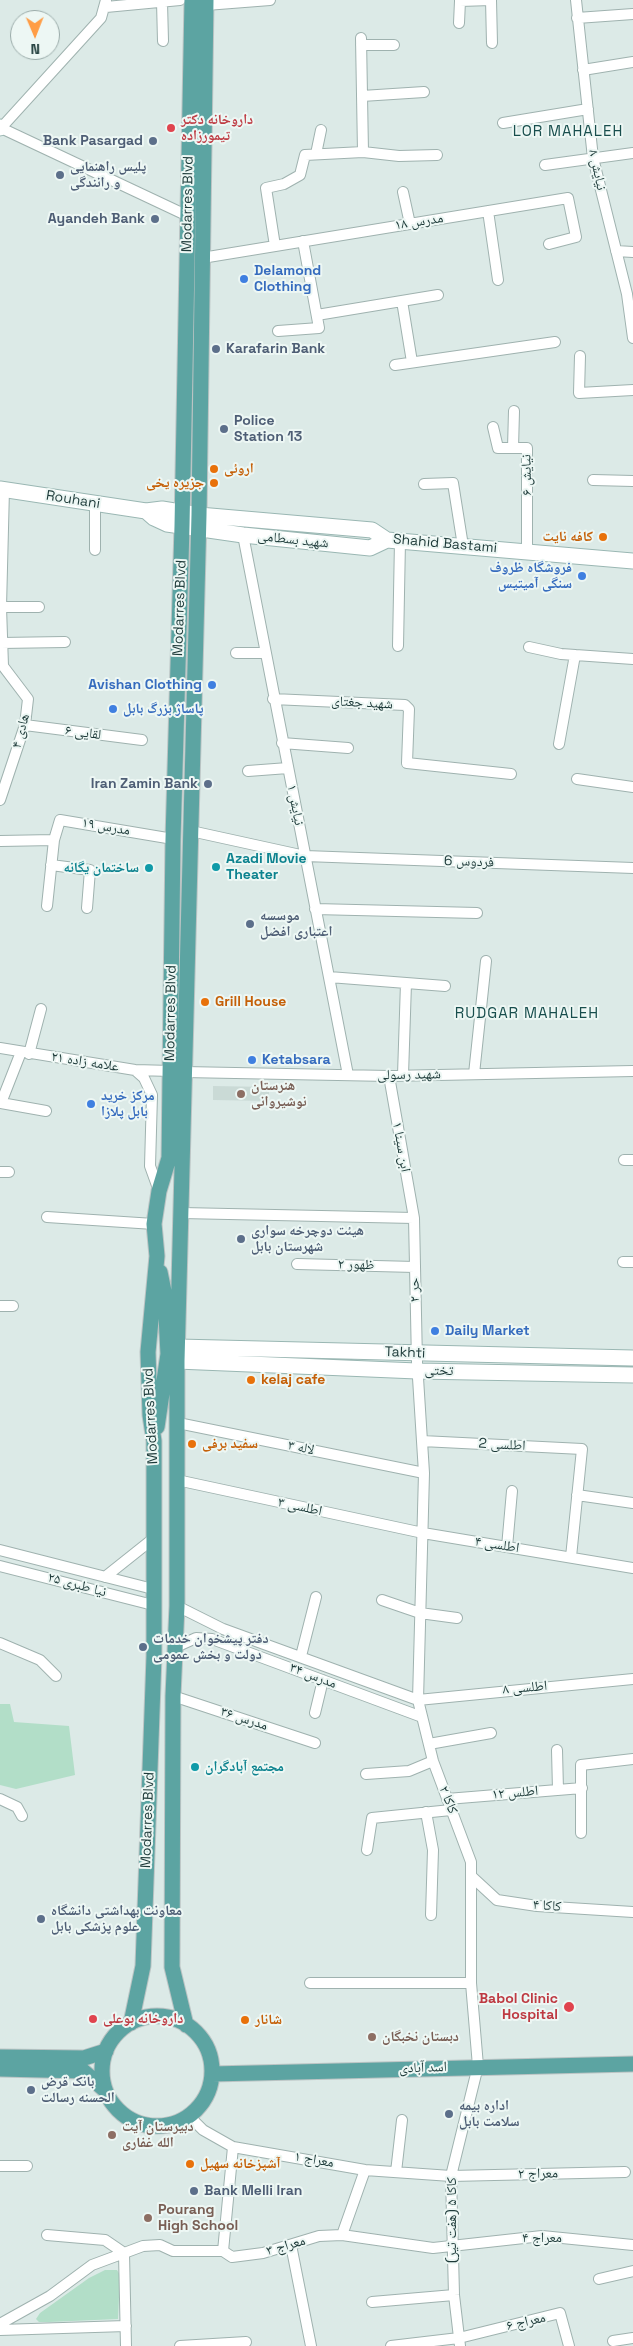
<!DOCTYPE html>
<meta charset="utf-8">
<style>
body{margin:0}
#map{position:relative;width:633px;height:2346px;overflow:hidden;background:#dceae7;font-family:"Space Grotesk",sans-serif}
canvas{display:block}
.north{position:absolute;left:10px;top:10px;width:50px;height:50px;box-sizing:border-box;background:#edf7f4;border:1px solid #9aaba9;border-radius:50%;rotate:179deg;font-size:14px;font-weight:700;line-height:20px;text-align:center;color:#1d3a39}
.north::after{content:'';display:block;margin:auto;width:18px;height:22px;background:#ff9d46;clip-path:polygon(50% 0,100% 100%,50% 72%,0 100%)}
</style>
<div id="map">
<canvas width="633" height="2346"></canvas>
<div class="north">N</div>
</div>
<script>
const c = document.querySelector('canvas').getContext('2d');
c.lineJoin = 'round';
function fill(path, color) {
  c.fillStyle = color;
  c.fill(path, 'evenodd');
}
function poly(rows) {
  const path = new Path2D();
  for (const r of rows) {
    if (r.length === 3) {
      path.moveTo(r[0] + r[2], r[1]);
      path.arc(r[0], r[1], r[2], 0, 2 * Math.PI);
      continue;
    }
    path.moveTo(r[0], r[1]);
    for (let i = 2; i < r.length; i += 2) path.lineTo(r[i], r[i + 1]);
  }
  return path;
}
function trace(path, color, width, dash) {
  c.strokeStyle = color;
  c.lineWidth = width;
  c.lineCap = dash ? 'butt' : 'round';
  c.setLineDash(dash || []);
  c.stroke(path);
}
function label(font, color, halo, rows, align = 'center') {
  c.font = font + ' "Space Grotesk","Noto Naskh Arabic",sans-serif';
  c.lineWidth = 4;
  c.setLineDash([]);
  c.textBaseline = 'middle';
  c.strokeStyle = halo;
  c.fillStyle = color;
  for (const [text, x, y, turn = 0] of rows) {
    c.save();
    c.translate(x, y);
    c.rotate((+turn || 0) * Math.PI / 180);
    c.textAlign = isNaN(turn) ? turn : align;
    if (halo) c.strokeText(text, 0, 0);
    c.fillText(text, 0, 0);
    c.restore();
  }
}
fill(poly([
 [213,1086,269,1087,269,1101,213,1100]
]), '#cadad6');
fill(poly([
 [0,1704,10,1704,14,1722,69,1726,75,1775,16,1789,0,1785],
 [105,2270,117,2270,120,2275,118,2319,49,2322,39,2322,36,2319,40,2313,89,2278]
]), '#b2dec8');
const street = poly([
 [106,0,101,18,1,128,188,216],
 [491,0,492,43],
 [576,0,593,158,627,294,633,338],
 [162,2,163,41],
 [206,5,270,0],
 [106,7,180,0],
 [577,18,633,14],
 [459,23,460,1,491,0],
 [361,38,363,152],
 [361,45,394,45],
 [583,70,633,62],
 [362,96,424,92],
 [503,123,588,109],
 [316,154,321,130],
 [545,165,633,153],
 [403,192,410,224],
 [488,211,498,280],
 [275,246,266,188,284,184,300,175,305,155,363,152,399,156,437,155],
 [616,251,633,252],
 [202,258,568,198,576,237,549,244],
 [402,301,412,362],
 [317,315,438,295],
 [278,331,319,328,303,241],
 [580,356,579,393,633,390],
 [395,365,555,342],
 [493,427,498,448,527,448,527,552],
 [513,448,514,411],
 [593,480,633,481],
 [424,484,453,483,463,546],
 [243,535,348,1075],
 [95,550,95,503],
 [1,607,39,607],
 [1,643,65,642],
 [398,646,400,541],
 [529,647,561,654,633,659],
 [236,653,264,653],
 [273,699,405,705,409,709,407,763,511,774],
 [25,725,142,740],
 [282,743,348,748],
 [559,744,575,655],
 [248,771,288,768],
 [577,779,633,787],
 [0,800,25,725,28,699,3,666,1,607,4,489],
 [191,831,305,856,633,868],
 [0,841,54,840],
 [51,865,90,870,87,908],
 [47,906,54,840,60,820,173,839],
 [315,909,477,913],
 [329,977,445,986],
 [0,1048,135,1070,171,1071],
 [21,1052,1,1103,46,1111],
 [29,1054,41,1009],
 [135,1070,144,1078,152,1095,150,1166,159,1191],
 [184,1072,389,1076,633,1071],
 [474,1074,486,961],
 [403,1075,406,983],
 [389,1076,414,1218,417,1362,424,1473,418,1700,433,1761,471,1862,471,1983,478,2066,451,2176,454,2295,460,2346],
 [624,1160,633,1160],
 [0,1172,9,1172],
 [182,1213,414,1218],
 [47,1217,154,1224],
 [623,1262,633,1262],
 [297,1264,415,1267],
 [0,1306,13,1306],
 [178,1423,424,1473],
 [422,1441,582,1449,571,1557],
 [177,1480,423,1533,633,1568],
 [577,1495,633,1503],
 [507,1547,512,1491],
 [0,1550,153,1589],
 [0,1566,153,1605],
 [105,1577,154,1538],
 [382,1600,420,1613,457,1618],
 [177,1606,223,1629,418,1700,633,1679],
 [0,1643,40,1660,56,1676],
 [176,1647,196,1638,212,1639,422,1717],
 [301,1656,316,1597],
 [173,1696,315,1743],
 [315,1713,323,1680],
 [429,1744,491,1733],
 [557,1750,558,1790],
 [366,1774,409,1771,433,1761],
 [0,1799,17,1807,22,1816],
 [447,1799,582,1788],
 [426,1812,433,1850,431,1915],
 [581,1833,581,1765,633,1759],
 [367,1850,372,1818,451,1810],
 [471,1876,497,1900,537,1906,633,1912],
 [310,1983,471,1983],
 [189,2116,203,2130,233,2147,365,2170,451,2176,625,2172],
 [0,2166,27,2166],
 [396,2172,402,2120],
 [47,2235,105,2240,124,2253],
 [342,2235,365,2170],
 [291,2245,311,2346],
 [223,2251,233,2147],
 [124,2253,126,2346],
 [599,2279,633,2271],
 [372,2302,454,2295],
 [0,2324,50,2296,92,2265,143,2246,160,2245,173,2251,223,2251,232,2257,263,2253,319,2236,342,2235,433,2248,542,2236,633,2245],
 [0,2330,126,2326],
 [613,2341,633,2338],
 [180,2346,246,2342],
 [391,2346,459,2338,560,2313,569,2346]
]);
const secondary = poly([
 [0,127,0,128],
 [0,489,146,511,162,509,199,515,372,530,387,540,633,561],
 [146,511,154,518,167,524,243,535,370,548,387,540],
 [178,1347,633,1358],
 [177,1361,417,1371,633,1375]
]);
const primary = poly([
 [160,1272,165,1296,168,1354],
 [157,1427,168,1354,175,1349],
 [157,2071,55],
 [131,2023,143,1966,154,1656,154,1441,150,1415,148,1352,157,1256,154,1224,159,1191,169,1158,173,839,182,526,192,0],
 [186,2025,172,1967,173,1696,177,1606,177,1361,199,515,206,0],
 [0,2057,84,2058,106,2051],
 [0,2069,83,2071,105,2090],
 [212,2074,633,2064]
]);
trace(street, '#9fb2af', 12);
trace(secondary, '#9ab7b3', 17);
trace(primary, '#bbc4c4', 17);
trace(street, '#fff', 10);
trace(secondary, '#fff', 15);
trace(primary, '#5ca4a2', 15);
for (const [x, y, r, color] of [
 [171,128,5,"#e0444e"],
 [153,141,5,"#5c6f8a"],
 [60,175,5,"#5c6f8a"],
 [155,219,5,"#5c6f8a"],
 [244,279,5,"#3f7fe0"],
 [216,349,5,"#5c6f8a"],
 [224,429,5,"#5c6f8a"],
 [214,469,5,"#e8710a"],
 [214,483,5,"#e8710a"],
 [603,537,5,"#e8710a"],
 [582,576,5,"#3f7fe0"],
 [212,685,5,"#3f7fe0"],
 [113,709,5,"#3f7fe0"],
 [208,784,5,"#5c6f8a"],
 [216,867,5,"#0f9aa8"],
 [149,868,5,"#0f9aa8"],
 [250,924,5,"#5c6f8a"],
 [205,1002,5,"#e8710a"],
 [252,1060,5,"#3f7fe0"],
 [241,1094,5,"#8d6e63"],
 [91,1104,5,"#3f7fe0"],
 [241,1239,5,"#5c6f8a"],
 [435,1331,5,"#3f7fe0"],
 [251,1380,5,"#e8710a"],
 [192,1444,5,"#e8710a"],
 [143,1647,5,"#5c6f8a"],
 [195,1767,5,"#0f9aa8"],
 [41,1919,5,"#5c6f8a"],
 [569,2007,6,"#e0444e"],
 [93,2019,5,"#e0444e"],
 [245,2020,5,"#e8710a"],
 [372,2037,5,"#8d6e63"],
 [31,2090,5,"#5c6f8a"],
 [449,2114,5,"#5c6f8a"],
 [112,2135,5,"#8d6e63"],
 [190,2164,5,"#e8710a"],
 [194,2191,5,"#5c6f8a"],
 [148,2218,5,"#8d6e63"]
]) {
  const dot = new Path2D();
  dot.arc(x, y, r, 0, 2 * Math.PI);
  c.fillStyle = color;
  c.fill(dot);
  trace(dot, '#edf7f4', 2);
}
label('bold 14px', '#be3a42', '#edf7f4', [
 ["داروخانه دکتر",181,120],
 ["تیمورزاده",181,136],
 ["Babol Clinic",558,1999,"right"],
 ["Hospital",558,2015,"right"],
 ["داروخانه بوعلی",103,2019]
], 'left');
label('bold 14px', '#4e5e75', '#edf7f4', [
 ["Bank Pasargad",143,141,"right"],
 ["پلیس راهنمایی",70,167],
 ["و رانندگی",70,183],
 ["Ayandeh Bank",145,219,"right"],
 ["Karafarin Bank",226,349],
 ["Police",234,421],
 ["Station 13",234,437],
 ["Iran Zamin Bank",198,784,"right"],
 ["موسسه",260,916],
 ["اعتباری افضل",260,932],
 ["هیئت دوچرخه سواری",251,1231],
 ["شهرستان بابل",251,1247],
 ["دفتر پیشخوان خدمات",153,1639],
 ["دولت و بخش عمومی",153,1655],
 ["معاونت بهداشتی دانشگاه",51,1911],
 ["علوم پزشکی بابل",51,1927],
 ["بانک قرض",41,2082],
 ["الحسنه رسالت",41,2098],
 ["اداره بیمه",459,2106],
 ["سلامت بابل",459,2122],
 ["Bank Melli Iran",204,2191]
], 'left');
label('14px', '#1d3a39', '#edf7f4', [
 ["نیایش ۸",597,170,78],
 ["Modarres Blvd",188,204,-89],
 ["مدرس ۱۸",419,222,-9],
 ["نیایش ۶",527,475,-91],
 ["Rouhani",73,500,9],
 ["شهید بسطامی",293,540,6],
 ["Shahid Bastami",445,544,5],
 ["Modarres Blvd",180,608,-88],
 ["شهید جغتای",362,703,3],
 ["هادی ۴",21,731,-75],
 ["لقایی ۶",83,733,8],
 ["نیایش ۱",295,805,79],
 ["مدرس ۱۹",106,827,10],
 ["فردوس 6",469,862,2],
 ["Modarres Blvd",171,1013,-89],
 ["علامه زاده ۲۱",85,1062,9],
 ["شهید رسولی",409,1075,-1],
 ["ابن سینا ۱",401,1147,80],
 ["ظهور ۲",356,1265,1],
 ["حر ۲",415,1290,-91],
 ["Takhti",405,1353,2],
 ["تختی",439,1371,1],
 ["Modarres Blvd",151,1416,-93],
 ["اطلسی 2",502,1445,3],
 ["لاله ۳",301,1448,12],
 ["اطلسی ۳",300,1507,12],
 ["اطلسی ۴",497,1545,9],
 ["نیا طبری ۲۵",77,1585,15],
 ["مدرس ۳۴",313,1676,21],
 ["اطلسی ۸",525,1688,-5],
 ["مدرس ۳۶",244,1719,18],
 ["اطلس ۱۲",515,1793,-5],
 ["کاکا ۲",448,1800,69],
 ["Modarres Blvd",148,1820,-88],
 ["کاکا ۴",547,1906,4],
 ["اسد آبادی",423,2068,-2],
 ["معراج ۱",314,2160,10],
 ["معراج ۲",538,2174,-1],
 ["کاکا ۵ (هفت تیر)",452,2220,-90],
 ["معراج ۴",542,2238],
 ["معراج ۳",286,2246,-16],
 ["معراج ۶",526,2322,-13]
]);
label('bold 14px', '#366cbe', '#edf7f4', [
 ["Delamond",254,271],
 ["Clothing",254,287],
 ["فروشگاه ظروف",572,568,"right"],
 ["سنگی آمیتیس",572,584,"right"],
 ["Avishan Clothing",202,685,"right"],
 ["پاساژ بزرگ بابل",123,709],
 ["Ketabsara",262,1060],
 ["مرکز خرید",101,1096],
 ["بابل پلازا",101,1112],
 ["Daily Market",445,1331]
], 'left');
label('bold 14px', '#c56008', '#edf7f4', [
 ["اروئی",224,469],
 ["جزیره یخی",204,483,"right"],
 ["کافه نایت",593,537,"right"],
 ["Grill House",215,1002],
 ["kelaj cafe",261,1380],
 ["سفید برفی",202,1444],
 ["شانار",255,2020],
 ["آشپزخانه سهیل",200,2164]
], 'left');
label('bold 14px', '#0d838f', '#edf7f4', [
 ["Azadi Movie",226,859],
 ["Theater",226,875],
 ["ساختمان یگانه",139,868,"right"],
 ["مجتمع آبادگران",205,1767]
], 'left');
label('bold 14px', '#785e54', '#edf7f4', [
 ["هنرستان",251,1086],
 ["نوشیروانی",251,1102],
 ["دبستان نخبگان",382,2037],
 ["دبیرستان آیت",122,2127],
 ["الله غفاری",122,2143],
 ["Pourang",158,2210],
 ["High School",158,2226]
], 'left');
c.letterSpacing = '1px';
label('15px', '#184e4d', '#edf7f4', [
 ["LOR MAHALEH",568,132],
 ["RUDGAR MAHALEH",527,1014]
]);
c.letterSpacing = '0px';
</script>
